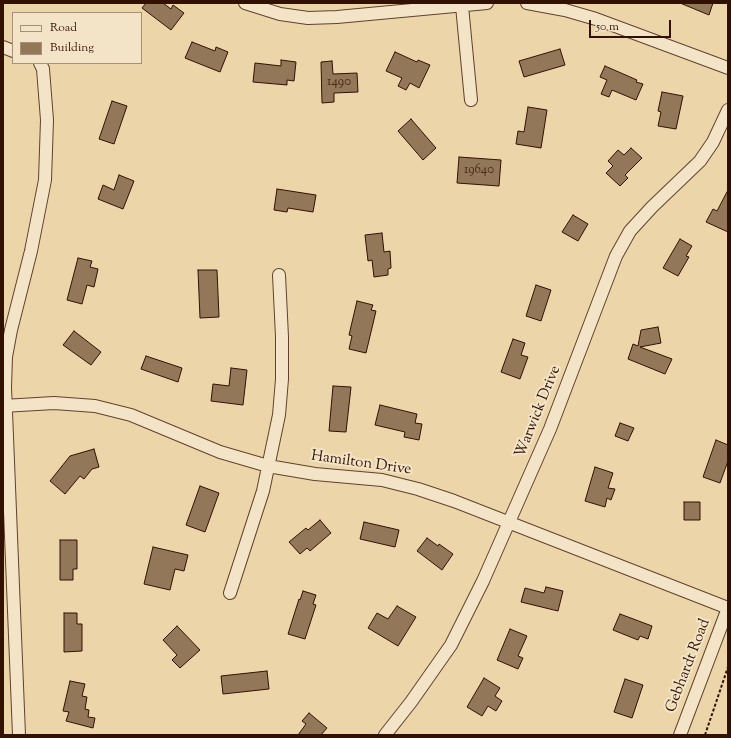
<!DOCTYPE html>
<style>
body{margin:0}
#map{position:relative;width:731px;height:738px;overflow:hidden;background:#ecd6a9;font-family:"Sorts Mill Goudy",serif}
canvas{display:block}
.frame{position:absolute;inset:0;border:4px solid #321103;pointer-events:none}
.legend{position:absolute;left:12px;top:12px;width:130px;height:52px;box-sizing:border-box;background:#f3e4c7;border:1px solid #a69079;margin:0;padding:5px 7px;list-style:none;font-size:12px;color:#321103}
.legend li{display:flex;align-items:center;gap:8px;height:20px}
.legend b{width:20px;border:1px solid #a69079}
.scale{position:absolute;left:589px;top:20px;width:82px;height:18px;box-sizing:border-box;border:2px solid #321103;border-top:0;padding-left:5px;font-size:12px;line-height:14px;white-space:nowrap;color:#321103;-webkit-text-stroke:3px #f3e4c7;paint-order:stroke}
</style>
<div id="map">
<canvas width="731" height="738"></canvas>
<div class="frame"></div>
<ul class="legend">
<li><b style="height:5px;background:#f3e4c7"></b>Road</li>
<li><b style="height:11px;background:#937759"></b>Building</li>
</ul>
<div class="scale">50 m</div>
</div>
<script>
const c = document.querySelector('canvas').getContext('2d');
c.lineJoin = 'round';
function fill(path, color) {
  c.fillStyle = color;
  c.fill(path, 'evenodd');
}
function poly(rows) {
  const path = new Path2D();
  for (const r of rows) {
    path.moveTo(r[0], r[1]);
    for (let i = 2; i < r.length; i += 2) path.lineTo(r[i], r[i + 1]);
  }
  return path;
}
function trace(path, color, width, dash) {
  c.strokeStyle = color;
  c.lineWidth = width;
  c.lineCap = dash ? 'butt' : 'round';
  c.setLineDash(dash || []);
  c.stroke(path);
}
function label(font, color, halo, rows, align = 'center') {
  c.font = font + ' "Sorts Mill Goudy",serif';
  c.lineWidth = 4;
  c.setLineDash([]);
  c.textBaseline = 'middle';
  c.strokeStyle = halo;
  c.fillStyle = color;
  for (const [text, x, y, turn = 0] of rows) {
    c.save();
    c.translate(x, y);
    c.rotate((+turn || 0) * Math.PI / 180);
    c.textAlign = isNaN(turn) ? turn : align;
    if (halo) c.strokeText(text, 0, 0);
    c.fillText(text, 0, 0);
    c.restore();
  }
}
const building = poly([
 [146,3,163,3,171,9,173,5,184,13,171,30,142,8,146,3],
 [680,3,713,3,709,15,680,3],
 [192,42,215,51,216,47,228,52,220,72,185,58,192,42],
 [560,49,565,65,524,77,519,61,560,49],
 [395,52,417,62,418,60,430,65,419,88,410,83,406,90,398,86,402,78,386,71,395,52],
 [281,60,296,62,294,81,287,80,287,85,253,82,255,63,281,66,281,60],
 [332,61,333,74,357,73,358,92,334,93,334,102,322,103,321,62,332,61],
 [605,66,637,80,636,82,643,84,636,100,612,90,609,97,601,94,607,80,600,77,605,66],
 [662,92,683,96,676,129,658,126,661,112,658,111,662,92],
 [112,101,127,106,114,144,99,139,112,101],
 [528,107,547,110,541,148,516,144,518,131,524,132,528,107],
 [411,119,436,148,423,160,398,131,411,119],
 [631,148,642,158,625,175,628,178,620,186,606,173,613,166,608,161,618,150,624,155,631,148],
 [459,157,501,160,499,186,457,183,459,157],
 [119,175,134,181,123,209,98,199,103,185,114,190,119,175],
 [277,189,316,195,313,212,288,208,287,212,274,210,277,189],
 [728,190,728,232,706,222,713,209,717,211,728,190],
 [573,215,588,224,578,241,562,232,573,215],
 [382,233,384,252,390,251,391,268,388,269,388,275,374,277,372,260,368,261,365,235,382,233],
 [680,239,692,246,686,256,689,257,678,276,663,268,680,239],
 [78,258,92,261,90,267,98,269,94,287,87,285,82,304,67,300,78,258],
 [198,270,217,270,219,317,200,318,198,270],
 [536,285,551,290,541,321,526,316,536,285],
 [357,301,373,305,371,310,376,311,366,353,349,349,352,336,349,335,357,301],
 [658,327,661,343,640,347,672,359,665,374,628,359,633,344,638,346,641,330,658,327],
 [74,331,101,352,91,365,63,345,74,331],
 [513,339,525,343,521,355,528,357,520,379,501,372,513,339],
 [146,356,182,368,178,382,141,369,146,356],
 [231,368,247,370,243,405,211,401,213,384,229,386,231,368],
 [333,386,351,387,346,432,329,431,333,386],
 [380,405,417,414,415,423,422,424,419,440,404,437,405,432,375,425,380,405],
 [620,423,634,428,628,441,615,436,620,423],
 [716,440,728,445,728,461,720,483,703,477,716,440],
 [94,449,99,467,92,469,84,479,80,476,65,494,50,481,70,456,94,449],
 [595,467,613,473,608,488,615,489,611,500,607,498,605,507,585,501,595,467],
 [200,486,219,493,205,532,186,525,200,486],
 [684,502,700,502,700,520,684,520,684,502],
 [320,520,331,533,310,551,307,548,300,554,289,542,306,528,308,530,320,520],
 [364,522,399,530,395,547,360,539,364,522],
 [427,538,438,546,439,544,453,554,442,570,417,551,427,538],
 [60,540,77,540,77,569,73,569,73,580,60,580,60,540],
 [153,547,188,555,184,571,175,569,170,590,144,584,153,547],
 [546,587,563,591,558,611,521,602,525,588,544,593,546,587],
 [303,591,316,595,313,604,316,605,305,639,288,634,299,599,300,600,303,591],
 [397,606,416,617,398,646,368,628,377,613,388,619,397,606],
 [64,613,77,613,77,624,82,624,82,651,64,652,64,613],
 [620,614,652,626,648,639,640,636,638,640,613,630,620,614],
 [177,626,200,650,180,668,172,660,177,655,163,640,177,626],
 [510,629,527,636,518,656,523,658,518,669,497,660,510,629],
 [267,671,269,689,223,694,221,676,267,671],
 [484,678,500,688,495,696,502,701,496,711,488,706,482,716,467,707,484,678],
 [625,679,643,685,632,718,614,712,625,679],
 [70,681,85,684,82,696,87,697,85,709,89,710,88,717,95,718,93,728,66,721,69,712,63,711,70,681],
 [309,713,327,728,321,735,298,735,306,724,302,721,309,713]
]);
fill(building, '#937759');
trace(building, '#321103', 1);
const minor = poly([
 [245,3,280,14,308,18,337,17,487,3],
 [527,3,565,10,596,19,728,68],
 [462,6,471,100],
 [3,47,13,51],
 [3,406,54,403,95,406,131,415,220,452,268,466,315,474,382,480,418,489,454,501,728,608],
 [230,593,263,491,279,415,282,379,282,337,279,275],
 [19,735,5,387,6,357,11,330,31,251,45,180,47,120,43,69,40,63],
 [385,735,411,702,451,645,483,581,550,429,616,256,630,231,652,207,700,161,713,142,728,110],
 [680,735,728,608]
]);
trace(minor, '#60422c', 14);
trace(poly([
 [705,735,728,667]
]), '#321103', 2, [3, 2]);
trace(minor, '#f3e4c7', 12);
label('13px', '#4a2a18', null, [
 ["1490",339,83],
 ["19640",479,171]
]);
label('15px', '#321103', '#f3e4c7', [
 ["Warwick Drive",539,412,-68],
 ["Hamilton Drive",361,464,8],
 ["Gebhardt Road",689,666,-69]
]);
</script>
